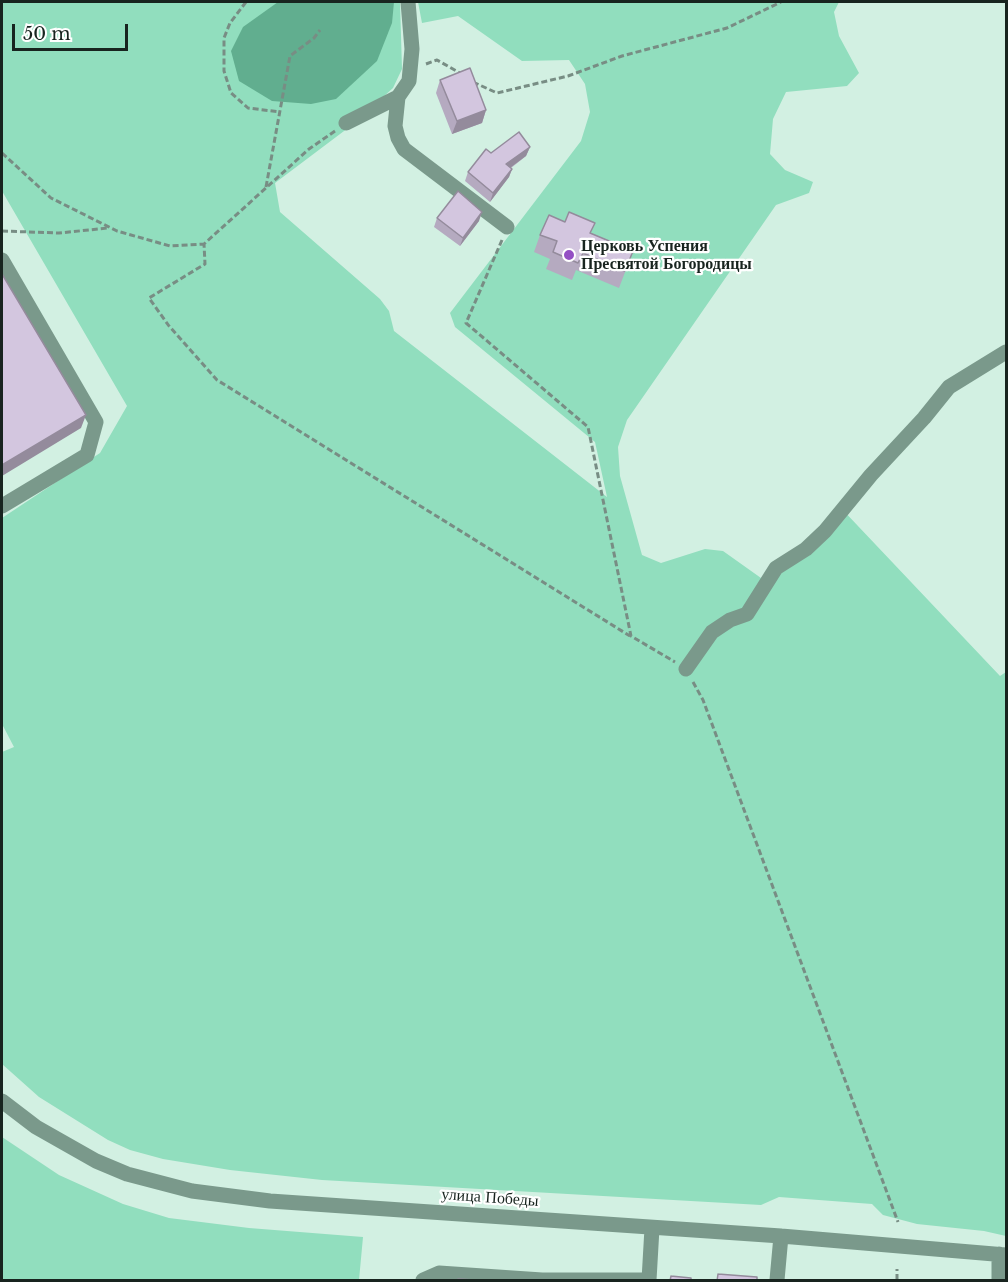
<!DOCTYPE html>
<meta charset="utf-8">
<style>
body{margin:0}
#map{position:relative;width:1008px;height:1282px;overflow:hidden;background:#d2f0e2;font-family:"Libre Baskerville",serif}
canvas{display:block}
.frame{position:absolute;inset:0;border:3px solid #18241f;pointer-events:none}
.scale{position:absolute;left:12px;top:24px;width:116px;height:27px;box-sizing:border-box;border:3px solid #18241f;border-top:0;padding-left:8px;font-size:18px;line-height:21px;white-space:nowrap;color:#18241f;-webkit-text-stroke:4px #fff;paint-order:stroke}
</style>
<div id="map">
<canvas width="1008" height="1282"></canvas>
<div class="frame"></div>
<div class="scale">50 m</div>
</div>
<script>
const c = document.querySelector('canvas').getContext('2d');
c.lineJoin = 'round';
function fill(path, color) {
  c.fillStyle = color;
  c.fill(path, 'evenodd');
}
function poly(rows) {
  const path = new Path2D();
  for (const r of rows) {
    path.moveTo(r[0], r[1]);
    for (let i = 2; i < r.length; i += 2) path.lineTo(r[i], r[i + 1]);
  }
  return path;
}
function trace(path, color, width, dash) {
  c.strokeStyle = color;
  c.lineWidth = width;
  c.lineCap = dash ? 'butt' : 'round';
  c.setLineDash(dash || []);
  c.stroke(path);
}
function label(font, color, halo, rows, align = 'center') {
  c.font = font + ' "Libre Baskerville",serif';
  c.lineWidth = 4.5;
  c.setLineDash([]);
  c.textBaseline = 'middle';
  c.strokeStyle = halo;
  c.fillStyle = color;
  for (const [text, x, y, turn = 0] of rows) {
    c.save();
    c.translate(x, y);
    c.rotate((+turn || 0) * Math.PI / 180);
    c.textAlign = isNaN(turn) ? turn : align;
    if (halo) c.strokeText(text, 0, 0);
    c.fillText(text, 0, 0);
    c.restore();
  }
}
fill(poly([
 [2,2,400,2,402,69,393,88,352,125,275,183,280,212,380,299,389,311,394,331,607,497,595,442,455,327,450,313,581,141,590,112,585,84,569,60,522,61,458,16,422,23,418,2,839,2,834,12,839,36,859,73,847,86,786,92,773,119,770,154,785,170,813,182,809,193,776,205,627,420,618,447,620,476,642,555,661,563,705,549,723,551,761,578,777,574,840,507,1000,676,1006,672,1006,1236,984,1231,917,1224,883,1215,872,1204,779,1197,761,1205,322,1180,230,1170,163,1159,130,1150,108,1140,39,1097,2,1064,2,752,14,747,2,724,2,518,100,453,127,406,2,191],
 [2,1137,59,1175,123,1204,169,1218,249,1228,363,1237,359,1280,2,1280]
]), '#91debe');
fill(poly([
 [278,2,394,2,392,23,377,61,336,99,311,104,272,101,239,81,231,51,243,27]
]), '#61ae8f');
trace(poly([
 [246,2,230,23,224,38,224,71,231,93,248,108,280,112],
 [426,64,437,60,460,73],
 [473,82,497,93,568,76,622,56,727,28,781,2],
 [335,131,309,149,204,244,205,264,149,298,169,326,217,380,630,636],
 [2,153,51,198,117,231,170,246,204,244],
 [266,187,290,56,314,38,320,30],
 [2,231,59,233,108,228],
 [502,240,466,323,588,427,631,636,675,662],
 [693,682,703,700,898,1222],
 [897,1280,897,1269]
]), '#788d84', 3, [6, 3]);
trace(poly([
 [398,97,395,126,398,138,404,149,507,227],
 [346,123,398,97,409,81,412,49,408,2],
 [2,260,96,422,87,455,2,506],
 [686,669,712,632,730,620,747,614,776,568,806,549,825,531,871,475,924,418,949,387,1006,352],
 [2,1101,36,1127,96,1161,127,1174,192,1191,270,1201,781,1236,1006,1255],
 [423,1280,439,1273,542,1280,649,1280],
 [649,1280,652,1228],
 [777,1280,781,1236],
 [999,1280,999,1254]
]), '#7a998b', 15);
fill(poly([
 [440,80,486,110,482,123,452,134,436,93],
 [530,147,526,156,511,168,512,169,509,177,490,202,465,181,468,172],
 [437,218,479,221,460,246,434,227],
 [591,233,633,251,619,288,576,270,572,280,546,269,550,259,534,252,540,235]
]), '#b5aac0');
fill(poly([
 [486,110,482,123,452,134,457,121],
 [530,147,526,156,503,173,506,164],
 [512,169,509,177,490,202,493,193],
 [482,212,479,221,460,246,463,238],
 [86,415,81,428,2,476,2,465]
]), '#948b9c');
const building = poly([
 [470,68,486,110,457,121,440,80,470,68],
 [519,132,530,147,506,164,512,169,493,193,468,172,486,149,491,153,519,132],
 [458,191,482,212,463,238,437,218,458,191],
 [569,212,595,223,590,233,633,251,625,271,583,253,578,263,553,252,557,241,540,235,549,215,565,222,569,212],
 [2,274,86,415,2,465,2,274],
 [718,1274,757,1277,757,1281,717,1281,718,1274],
 [671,1276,691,1278,691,1281,670,1281,671,1276],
 [458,1279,491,1281,458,1281,458,1279]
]);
fill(building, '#d3c6df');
trace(building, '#948b9c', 1.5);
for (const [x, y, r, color] of [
 [569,255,6,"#944fc4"]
]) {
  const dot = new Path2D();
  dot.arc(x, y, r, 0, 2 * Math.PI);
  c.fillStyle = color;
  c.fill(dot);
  trace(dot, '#fff', 2);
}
label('bold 16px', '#18241f', '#fff', [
 ["Церковь Успения",581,246],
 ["Пресвятой Богородицы",581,264]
], 'left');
label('16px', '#18241f', '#fff', [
 ["улица Победы",490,1198,4]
]);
</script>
